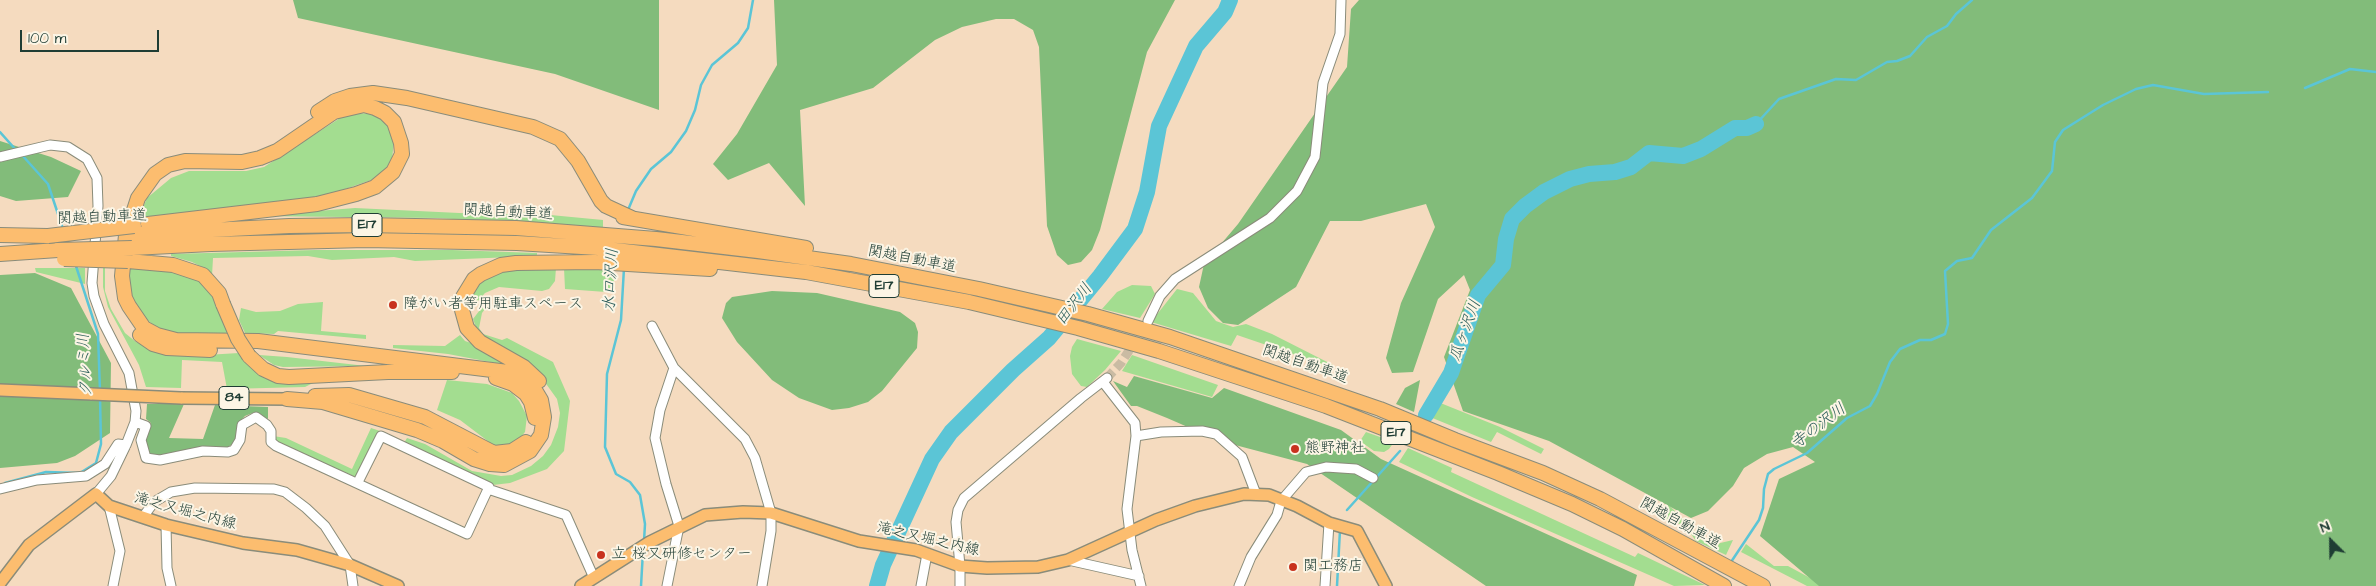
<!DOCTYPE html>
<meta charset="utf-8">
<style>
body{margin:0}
#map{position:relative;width:2376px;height:586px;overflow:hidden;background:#f5dbbf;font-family:"Architects Daughter",sans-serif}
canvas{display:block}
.north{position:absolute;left:2306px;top:516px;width:50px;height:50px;-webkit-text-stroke:4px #fcf5e5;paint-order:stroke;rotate:337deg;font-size:14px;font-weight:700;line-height:20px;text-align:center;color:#1f3d34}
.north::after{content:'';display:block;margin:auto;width:18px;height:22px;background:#1f3d34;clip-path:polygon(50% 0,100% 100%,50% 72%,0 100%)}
.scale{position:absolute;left:20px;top:30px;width:139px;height:22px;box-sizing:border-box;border:2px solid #1f3d34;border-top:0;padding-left:6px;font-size:15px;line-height:18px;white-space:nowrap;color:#1f3d34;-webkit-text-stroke:4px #fcf5e5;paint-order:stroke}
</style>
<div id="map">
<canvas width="2376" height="586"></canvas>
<div class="north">N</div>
<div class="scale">100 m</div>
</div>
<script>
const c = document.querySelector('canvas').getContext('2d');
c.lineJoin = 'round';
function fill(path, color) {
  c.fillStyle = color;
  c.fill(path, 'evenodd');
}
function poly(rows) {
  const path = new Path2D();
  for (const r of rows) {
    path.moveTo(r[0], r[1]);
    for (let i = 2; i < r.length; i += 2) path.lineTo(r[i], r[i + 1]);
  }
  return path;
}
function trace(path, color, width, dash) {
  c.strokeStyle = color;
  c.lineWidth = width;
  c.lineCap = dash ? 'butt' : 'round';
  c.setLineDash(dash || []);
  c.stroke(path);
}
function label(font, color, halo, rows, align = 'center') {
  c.font = font + ' "Architects Daughter","Klee One",sans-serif';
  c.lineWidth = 4;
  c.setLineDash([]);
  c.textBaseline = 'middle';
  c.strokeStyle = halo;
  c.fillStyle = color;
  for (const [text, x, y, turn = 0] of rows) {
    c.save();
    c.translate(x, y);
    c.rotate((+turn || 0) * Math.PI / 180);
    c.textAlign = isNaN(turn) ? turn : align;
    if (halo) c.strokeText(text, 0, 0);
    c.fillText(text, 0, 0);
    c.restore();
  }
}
fill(poly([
 [358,113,372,114,380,118,386,123,394,140,392,160,385,170,374,179,328,195,267,205,138,219,147,198,171,178,189,171,246,171,264,167,334,122,343,116],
 [355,208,501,215,519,212,603,220,603,228,437,218,255,216],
 [315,250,452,250,537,253,537,256,415,261,394,257,332,260,308,256,213,258,212,276,204,268,192,262,171,256,171,254],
 [103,267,105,267,105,291,111,309,125,333,136,342,168,355,189,356,239,353,251,368,259,373,317,381,305,387,227,389,222,362,182,360,181,388,146,387,139,365,108,307,103,287],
 [125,267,164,268,199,281,214,296,229,337,197,337,166,332,154,326,133,306],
 [35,268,85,268,85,284,36,272],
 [556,268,555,281,549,289,542,291,499,287,485,293,469,311,468,305,471,294,483,279,506,269],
 [564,268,614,268,614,284,606,292,565,289],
 [1132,285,1151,286,1155,294,1140,318,1102,309,1117,292],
 [1177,289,1193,293,1216,321,1233,327,1246,324,1272,334,1333,365,1331,367,1237,335,1231,346,1151,322],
 [323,302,321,331,366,335,366,339,278,331,274,334,245,333,239,320,241,308,256,312,280,311,298,304],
 [488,305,482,313,479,328,483,334,502,340,507,338,553,362,570,401,564,451,547,469,510,483,493,485,404,443,407,438,425,444,472,471,501,476,512,475,531,466,543,456,551,445,558,427,560,413,557,399,539,374,483,337,477,330,473,319,483,306],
 [460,335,465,341,471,343,506,365,448,354,393,348,393,345,445,346],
 [1077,339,1121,351,1105,370,1087,387,1081,386,1072,374,1070,356,1072,347],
 [259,355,287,357,366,366,283,367,274,365],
 [1132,355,1218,385,1212,397,1122,371],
 [447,380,487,384,512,393,519,401,527,416,525,432,520,438,508,445,493,445,460,420,437,410],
 [1438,402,1500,427,1544,449,1541,454,1497,432,1491,442,1430,417],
 [371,428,380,431,358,478,275,442,273,436,286,438,352,469],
 [1366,432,1394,442,1389,449,1384,452,1374,451,1360,441],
 [1408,448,1452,468,1451,472,1635,557,1638,553,1705,585,1674,586,1472,497,1399,462],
 [1661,505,1669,505,1701,538,1716,544,1733,540,1726,555,1696,541,1686,527,1663,517],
 [1746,544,1774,566,1788,566,1825,586,1807,586,1741,552]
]), '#a3dd90');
fill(poly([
 [293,0,659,0,659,110,555,74,298,18],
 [774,0,1175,0,1147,52,1100,230,1092,250,1081,262,1068,265,1057,255,1047,226,1039,47,1033,30,1014,19,996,19,962,27,935,40,873,88,800,110,805,206,769,163,728,180,713,164,737,134,777,65],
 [1359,0,2376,0,2376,586,1819,586,1760,536,1779,479,1815,462,1793,447,1767,454,1744,468,1733,486,1708,511,1691,518,1549,441,1463,411,1444,357,1470,290,1464,275,1438,299,1413,372,1392,373,1386,358,1401,303,1435,227,1426,204,1361,221,1330,221,1296,287,1238,325,1223,323,1208,308,1199,287,1204,264,1238,224,1347,67,1351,9],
 [0,141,51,157,81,171,68,197,16,201,0,196],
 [35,273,71,288,111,363,110,433,75,456,57,463,0,468,0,275],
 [772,291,817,293,900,312,915,323,918,332,917,348,882,391,868,402,849,408,832,410,799,398,772,380,737,342,722,318,726,303,732,297],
 [1134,376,1212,398,1224,388,1341,430,1381,459,1637,575,1634,586,1486,586,1307,464,1220,441,1167,418,1137,406,1131,406,1113,381,1127,387],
 [1420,380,1414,412,1396,404,1405,388],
 [147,404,184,404,169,438,203,439,215,405,268,407,268,419,255,412,245,416,238,424,235,442,224,450,152,457,148,454,145,439,151,424,150,422,146,419]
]), '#82bc7a');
trace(poly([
 [2305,88,2350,69,2376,72],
 [1756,124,1779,99,1836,79,1856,80,1887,62,1897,61,1910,56,1927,37,1947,26,1956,14,1972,0],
 [0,132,16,150],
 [22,155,48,184,63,229],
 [628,210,636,191,651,169,671,152,686,131,695,110,701,85,712,65,738,43,748,28,753,0],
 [75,263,98,334,100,391],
 [624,268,621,320,607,374,605,447,616,474,630,482,640,495,645,524,644,541],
 [5,483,46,472,80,473,96,463,101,444,100,397],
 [1347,510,1400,451],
 [1731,562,1759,520,1763,508,1764,489,1768,474,1774,469,1807,453,1847,418,1870,406,1877,394,1890,362,1900,349,1920,340,1931,340,1945,334,1948,324,1945,271,1957,261,1972,258,1991,230,2032,198,2052,171,2055,142,2063,130,2103,105,2136,89,2153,85,2204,94,2268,92],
 [641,586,643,551],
 [1337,586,1340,530]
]), '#5bc5d6', 2.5);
trace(poly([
 [1426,415,1451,373,1478,295,1503,265,1506,239,1512,219,1525,206,1544,192,1570,179,1589,174,1615,172,1631,167,1649,153,1683,156,1701,149,1735,128,1747,128,1756,124],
 [877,586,883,565,932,459,951,432,1013,370,1049,338,1100,276,1135,229,1147,192,1159,126,1196,46,1225,12,1230,0]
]), '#5bc5d6', 16);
trace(poly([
 [1107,378,1121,363,1145,326]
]), '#cabba3', 9, [9, 4.5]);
const minor = poly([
 [0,157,50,145,68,147,87,159,97,178,98,206,92,283,94,296,104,324,129,373,136,411,135,422,126,445,111,476,96,494],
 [1148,321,1160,296,1175,279,1270,218,1297,191,1315,157,1323,83,1340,34,1341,0],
 [652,326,674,368,745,439,755,458,771,513,771,531,762,586],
 [1103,382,1135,423,1136,436,1127,509,1132,550,1141,586],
 [135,422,146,426,141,440,146,458,160,460,203,451,228,452,234,450,240,440,242,425,256,417,267,425,271,431,271,442,276,446,467,534,489,487,381,436,358,482],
 [1136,436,1161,432,1202,431,1216,434,1242,457,1256,494],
 [0,489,37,480,86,476,105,464,118,444,126,445],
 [488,489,566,515,594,578],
 [109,506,120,551,113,586],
 [143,517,154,502,171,492,195,488,274,489,285,492,306,508,325,526,350,565,353,586],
 [166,525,167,568,171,586],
 [1068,560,1139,576],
 [667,586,679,526,666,484,655,438,660,410,674,368],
 [921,586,927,554],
 [960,586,960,566,956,522,958,510,964,498,1081,398,1107,378],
 [1239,586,1251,557,1277,515,1281,501,1306,472,1326,467,1356,469,1373,478],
 [1325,586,1329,523]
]);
const major = poly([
 [0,390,92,394],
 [181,398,287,399],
 [0,583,29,545,96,494,109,506,166,525,243,543,297,550,350,565,398,586],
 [581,586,650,542,705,515,743,512,771,513,859,541,916,550,960,566,987,568,1038,567,1068,560,1156,520,1195,506,1244,494,1269,495,1297,506,1329,523,1357,531,1386,586]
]);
const highway = poly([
 [318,112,335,101,350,96,373,93,407,98,533,127,560,139,578,161,601,201,606,206,632,218],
 [623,217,806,248],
 [148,224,317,204,356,194,375,187,393,172,402,154,401,143,394,122,385,113,375,108,364,105,334,112,277,151,260,158,242,162,185,161,168,165,155,174,138,198,126,235,122,276,125,298,129,306,144,328,157,335,176,340,258,341,508,372,525,379,532,385,541,400,544,417,541,435,530,451,504,465,490,464,474,459,443,441,417,430,323,402,287,399],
 [133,234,289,226,365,225,516,228,656,239,758,251,851,264,979,289,1088,314,1170,337,1380,409,1455,440,1543,473,1600,499,1763,586],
 [0,235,48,236],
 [132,248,211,244,366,240,517,243,598,248,806,272,969,302,1078,328,1159,351,1326,406,1498,473,1572,504,1623,529,1724,586],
 [0,254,58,250],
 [128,261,173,265,203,275,219,293,223,304],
 [140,335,153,344,167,348,210,350],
 [249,356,263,369,278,376,289,377,388,372,452,372],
 [496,378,513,384,526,394,531,402,535,418],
 [539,381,524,367,480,342,467,328,462,310,463,297,474,279,481,274,501,265,516,263,595,262,710,269],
 [315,396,349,395,425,417,494,453,512,451,526,442]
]);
trace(minor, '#8a8c7a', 11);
trace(major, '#8a8c7a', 14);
trace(highway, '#8a8c7a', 16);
trace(minor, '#fff', 9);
trace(major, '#fcbd6f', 11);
trace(highway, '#fcbd6f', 14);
const majorBridge = poly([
 [92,394,181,398]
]);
const highwayBridge = poly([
 [48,236,134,226],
 [58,250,132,248],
 [64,259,128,261],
 [223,304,238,339,249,356]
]);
trace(majorBridge, '#8a8c7a', 14, []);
trace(highwayBridge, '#8a8c7a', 16, []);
trace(majorBridge, '#fcbd6f', 11);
trace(highwayBridge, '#fcbd6f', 14);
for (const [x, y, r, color] of [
 [393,305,5,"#c8321e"],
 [1295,449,5,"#c8321e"],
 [601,555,5,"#c8321e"],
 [1293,567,5,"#c8321e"]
]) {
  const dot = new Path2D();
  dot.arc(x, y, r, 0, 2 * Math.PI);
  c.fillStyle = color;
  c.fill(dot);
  trace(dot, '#fcf5e5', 2);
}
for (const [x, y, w] of [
 [367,225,30],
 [884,286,30],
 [234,398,30],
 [1396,433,30]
]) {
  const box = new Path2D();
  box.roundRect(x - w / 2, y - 11.5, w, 23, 4);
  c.fillStyle = '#fcf5e5';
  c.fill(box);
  trace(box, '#1f3d34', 1);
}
label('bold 14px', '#1f3d34', null, [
 ["E17",367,225],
 ["E17",884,286],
 ["84",234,398],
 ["E17",1396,433]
]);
label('15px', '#1f3d34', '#fcf5e5', [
 ["関越自動車道",508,213,3],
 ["関越自動車道",102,218,-2],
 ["関越自動車道",912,260,11],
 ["関越自動車道",1305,365,19],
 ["滝之又堀之内線",185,512,15],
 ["関越自動車道",1680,524,29],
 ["滝之又堀之内線",928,540,13]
]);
label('15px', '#1f3d34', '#fcf5e5', [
 ["障がい者等用駐車スペース",403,305],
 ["熊野神社",1305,449],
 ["立 桜又研修センター",611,555],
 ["関工務店",1303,567]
], 'left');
label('italic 16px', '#2e5f5c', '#fcf5e5', [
 ["水口沢川",612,280,-87],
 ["田沢川",1075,305,-52],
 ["瓜ヶ沢川",1466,331,-70],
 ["クルミ川",86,365,-93],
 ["寺の沢川",1819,427,-37]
]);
</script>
